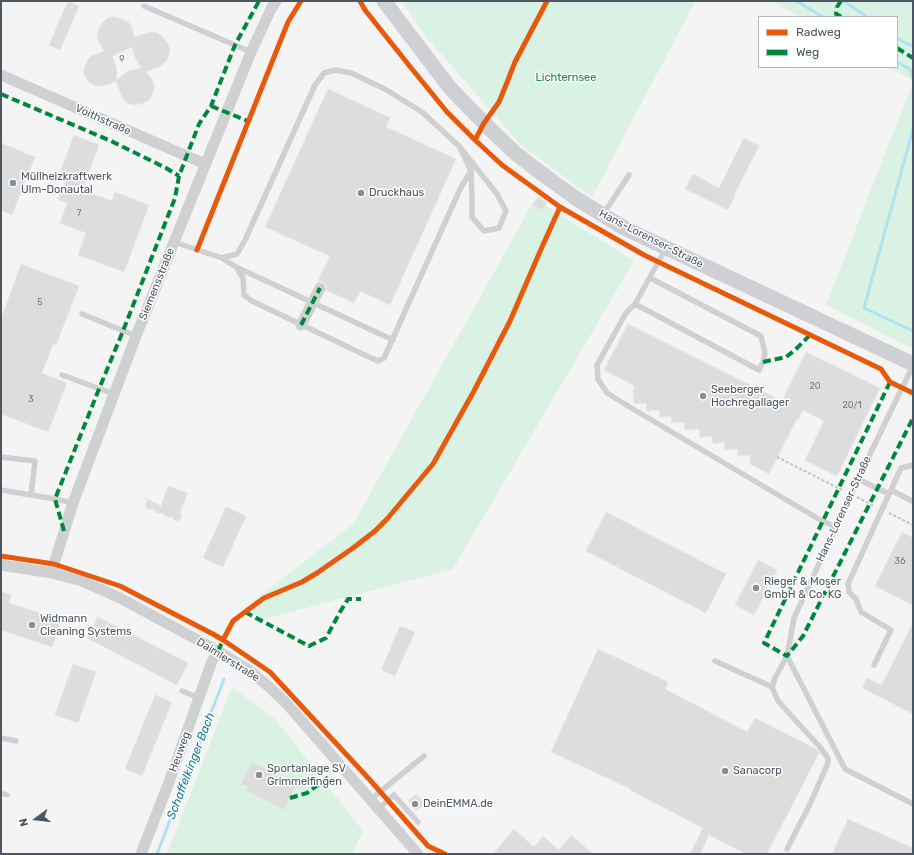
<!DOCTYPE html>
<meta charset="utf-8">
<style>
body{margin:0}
#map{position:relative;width:914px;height:855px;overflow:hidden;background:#f4f4f4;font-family:Rubik,sans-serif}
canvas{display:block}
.frame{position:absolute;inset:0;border:2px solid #4a5661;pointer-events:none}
.legend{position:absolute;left:758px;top:16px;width:140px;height:52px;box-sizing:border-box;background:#fff;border:1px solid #b7bbc0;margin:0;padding:5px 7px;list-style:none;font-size:12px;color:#4a5661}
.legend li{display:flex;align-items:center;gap:8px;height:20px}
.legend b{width:20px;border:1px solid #b7bbc0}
.north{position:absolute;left:16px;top:799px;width:40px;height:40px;-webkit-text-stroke:3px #fff;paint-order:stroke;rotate:255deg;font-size:11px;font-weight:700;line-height:16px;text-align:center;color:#4a5661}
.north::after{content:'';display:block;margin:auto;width:14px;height:18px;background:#4a5661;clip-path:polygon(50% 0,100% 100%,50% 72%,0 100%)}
</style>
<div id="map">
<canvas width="914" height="855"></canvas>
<div class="frame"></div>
<ul class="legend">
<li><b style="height:5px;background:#e8590c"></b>Radweg</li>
<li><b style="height:5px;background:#00873e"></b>Weg</li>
</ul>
<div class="north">N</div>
</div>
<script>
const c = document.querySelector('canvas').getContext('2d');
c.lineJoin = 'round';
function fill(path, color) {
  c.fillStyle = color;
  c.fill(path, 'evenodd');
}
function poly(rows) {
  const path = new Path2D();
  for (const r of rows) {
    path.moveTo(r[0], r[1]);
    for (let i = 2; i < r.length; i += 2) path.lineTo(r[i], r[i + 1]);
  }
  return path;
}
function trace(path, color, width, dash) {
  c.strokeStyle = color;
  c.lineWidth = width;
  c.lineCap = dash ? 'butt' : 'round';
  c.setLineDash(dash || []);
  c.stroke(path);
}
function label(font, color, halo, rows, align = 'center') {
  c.font = font + ' Rubik,sans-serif';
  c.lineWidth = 3;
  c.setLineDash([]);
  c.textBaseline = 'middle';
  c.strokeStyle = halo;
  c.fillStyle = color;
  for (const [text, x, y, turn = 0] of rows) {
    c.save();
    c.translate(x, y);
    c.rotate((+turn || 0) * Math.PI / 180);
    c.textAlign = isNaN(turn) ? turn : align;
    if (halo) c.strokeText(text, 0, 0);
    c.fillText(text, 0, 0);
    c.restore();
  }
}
fill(poly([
 [401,1,700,1,695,2,592,197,521,145,427,38],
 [772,1,913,1,913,81,889,67,897,67,897,17,800,17],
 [913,82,913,349,826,305],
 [535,199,634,261,453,569,264,619,244,608,353,524],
 [232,687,276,720,363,831,352,854,167,854]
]), '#d9f2e3');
trace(poly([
 [796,1,823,17],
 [844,1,867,17],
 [897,38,905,43,913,46],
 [897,62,910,69,913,78],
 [913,129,864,308,913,331],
 [157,854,224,679]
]), '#aee2f0', 3);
const building = poly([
 [68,1,79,6,60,50,49,45,68,1],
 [110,17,116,17,125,20,129,23,132,28,134,37,147,33,153,32,158,33,162,36,168,44,170,49,168,59,164,63,160,66,146,72,152,79,154,84,154,90,152,95,149,100,144,103,134,105,128,103,124,100,121,95,116,81,104,86,99,86,94,85,89,82,86,78,84,74,84,69,88,59,92,56,104,51,99,42,97,37,98,32,102,23,106,19,110,17],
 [132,47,135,57,141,68,128,71,117,80,116,66,112,56,132,47],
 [328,89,390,118,386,127,456,159,390,305,360,291,354,303,326,290,327,287,326,284,323,282,318,281,330,256,265,227,328,89],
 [74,135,99,145,82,190,112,201,115,192,149,205,124,272,78,255,86,233,60,223,67,203,58,199,67,178,59,175,74,135],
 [744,138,759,146,734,195,735,196,728,210,685,189,693,174,719,188,744,138],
 [1,143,35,157,12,215,1,210,1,143],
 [538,197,547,203,542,210,533,205,538,197],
 [21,264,79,286,56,345,53,344,42,373,67,383,48,432,1,414,1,319,21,264],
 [628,324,782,401,806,352,880,388,837,476,805,460,824,421,803,410,798,420,797,419,769,474,750,464,750,455,738,456,737,449,725,450,724,442,713,444,712,436,700,437,699,429,685,430,684,422,672,423,671,416,660,417,659,410,647,411,646,403,634,404,633,391,635,386,604,370,628,324],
 [168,486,188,493,180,513,182,516,180,520,178,521,176,521,174,520,172,517,166,517,163,513,156,513,153,509,148,509,145,506,147,501,148,501,145,498,161,506,168,486],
 [226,507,246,516,223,567,203,558,226,507],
 [606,512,726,574,706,613,586,551,606,512],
 [902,532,913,538,913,605,875,586,902,532],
 [758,560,777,570,754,615,735,605,758,560],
 [1,592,11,594,9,603,61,620,52,647,1,630,1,592],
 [98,617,188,663,177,685,87,638,98,617],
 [913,623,913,714,862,688,867,678,882,685,913,623],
 [400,626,415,632,395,676,381,670,400,626],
 [598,649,668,682,665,689,747,732,755,718,816,749,819,753,767,854,746,854,709,835,700,854,690,854,703,828,630,790,631,789,551,752,598,649],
 [73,664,96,672,78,723,55,715,73,664],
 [155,695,172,702,142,776,125,769,155,695],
 [252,762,296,785,284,810,246,790,248,787,241,784,252,762],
 [416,794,425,804,416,811,408,801,416,794],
 [848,819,913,848,913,854,832,854,848,819],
 [514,829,534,847,543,836,559,850,571,835,593,854,493,854,514,829]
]);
fill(building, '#ddddde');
trace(building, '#e5e6e7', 1);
trace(poly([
 [777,457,844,491],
 [857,497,874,506],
 [889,513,913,525]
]), '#bcc7c4', 2, [3, 2]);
trace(poly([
 [144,6,251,52],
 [604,213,629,175],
 [174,242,222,258,237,254,245,240,315,85,324,73,335,70,351,73,385,89,422,112,459,146,471,171,472,198,472,217,484,231,499,228,506,211,497,194,459,146],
 [666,248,635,304,626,313,597,365,598,379,607,393,633,409,822,521,836,527],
 [222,258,236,267,393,340],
 [236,267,243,278,244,295,252,301,371,358,378,361,384,358,461,187,471,171],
 [635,304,759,370,763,362,765,353,761,336,650,278],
 [82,314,136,336],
 [62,375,114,394],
 [1,457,35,461,31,495],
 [858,479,889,494],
 [1,490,55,499,73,503],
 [891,490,912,501],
 [787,656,845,769,913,804],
 [715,661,772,687],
 [874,665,891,630,861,612,856,599,849,592,848,584,901,468,913,465],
 [182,691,199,698],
 [1,738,16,741],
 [1,793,7,795],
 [370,800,424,756],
 [378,809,394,795,418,822],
 [787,849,810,804,828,763,828,758,819,746,778,701,772,687,775,678,787,656,794,618,858,479,902,388,913,366]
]), '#ced0d2', 5.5);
trace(poly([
 [1,75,205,164],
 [301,325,320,288],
 [1,565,52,573,82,581,120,598,218,651,250,671,267,685,286,703,418,854],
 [52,573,54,564,73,503,136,336,251,52,271,9,276,1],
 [141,854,169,782,212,661,218,651]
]), '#ced0d2', 11);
trace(poly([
 [384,1,450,88,484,123,515,153,545,176,577,199,624,228,913,364]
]), '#ced0d4', 15);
trace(poly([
 [841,1,837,7,836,14,842,17],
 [897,48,913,58],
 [1,94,111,141,166,168,179,176],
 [211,106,248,121],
 [301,325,320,288],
 [763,362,786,357,795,350,810,335],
 [890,382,764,643,787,656,803,636,913,418],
 [64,531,55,499,99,389,123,331,175,198,179,176,199,124,211,106,235,45,259,1],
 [245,612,309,646,326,638,340,612,348,599,361,599],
 [218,651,224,638],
 [290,798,307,793,331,775]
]), '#00873e', 4, [8, 4]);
trace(poly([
 [360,1,365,10,412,69,447,112,475,140],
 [547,1,515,62,506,85,499,102,484,123,475,140,502,165,560,207,644,255,881,369,890,382,913,393],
 [197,250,288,22,301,1],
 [1,556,54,564,120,586,213,634,223,640,270,672,370,780,428,846,445,854],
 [223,640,233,621,245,612,264,598,302,582,317,573,353,548,375,531,387,519,433,464,474,391,510,321,542,247,560,207]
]), '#e8590c', 5);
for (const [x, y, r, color] of [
 [13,183,4,"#868d94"],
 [361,193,4,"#868d94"],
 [703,396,4,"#868d94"],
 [756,588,4,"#868d94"],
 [32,625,4,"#868d94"],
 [725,771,4,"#868d94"],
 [259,775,4,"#868d94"],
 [415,804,4,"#868d94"]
]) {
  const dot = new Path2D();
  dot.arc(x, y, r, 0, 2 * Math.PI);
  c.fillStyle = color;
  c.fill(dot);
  trace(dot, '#fff', 1.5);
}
label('9px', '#707881', null, [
 ["9",122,59],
 ["7",79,213],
 ["5",40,302],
 ["20",815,386],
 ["3",31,399],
 ["20/1",852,405],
 ["36",900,561]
]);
label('11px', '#17864f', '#fff', [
 ["Lichternsee",566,78]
]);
label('11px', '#4a5661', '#fff', [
 ["Voithstraße",103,120,24],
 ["Hans-Lorenser-Straße",651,239,27],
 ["Siemensstraße",157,284,-68],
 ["Hans-Lorenser-Straße",844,509,-65],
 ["Daimlerstraße",228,660,32],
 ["Heuweg",180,752,-70]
]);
label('11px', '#4a5661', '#fff', [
 ["Müllheizkraftwerk",21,177],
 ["Ulm-Donautal",21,190],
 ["Druckhaus",369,193],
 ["Seeberger",711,390],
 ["Hochregallager",711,403],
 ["Rieger & Moser",764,582],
 ["GmbH & Co. KG",764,595],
 ["Widmann",40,619],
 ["Cleaning Systems",40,632],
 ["Sportanlage SV",267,769],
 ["Grimmelfingen",267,782],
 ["Sanacorp",733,771],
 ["DeinEMMA.de",423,804]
], 'left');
label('italic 12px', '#0c7c9b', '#fff', [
 ["Schaffelkinger Bach",191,766,-69]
]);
</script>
